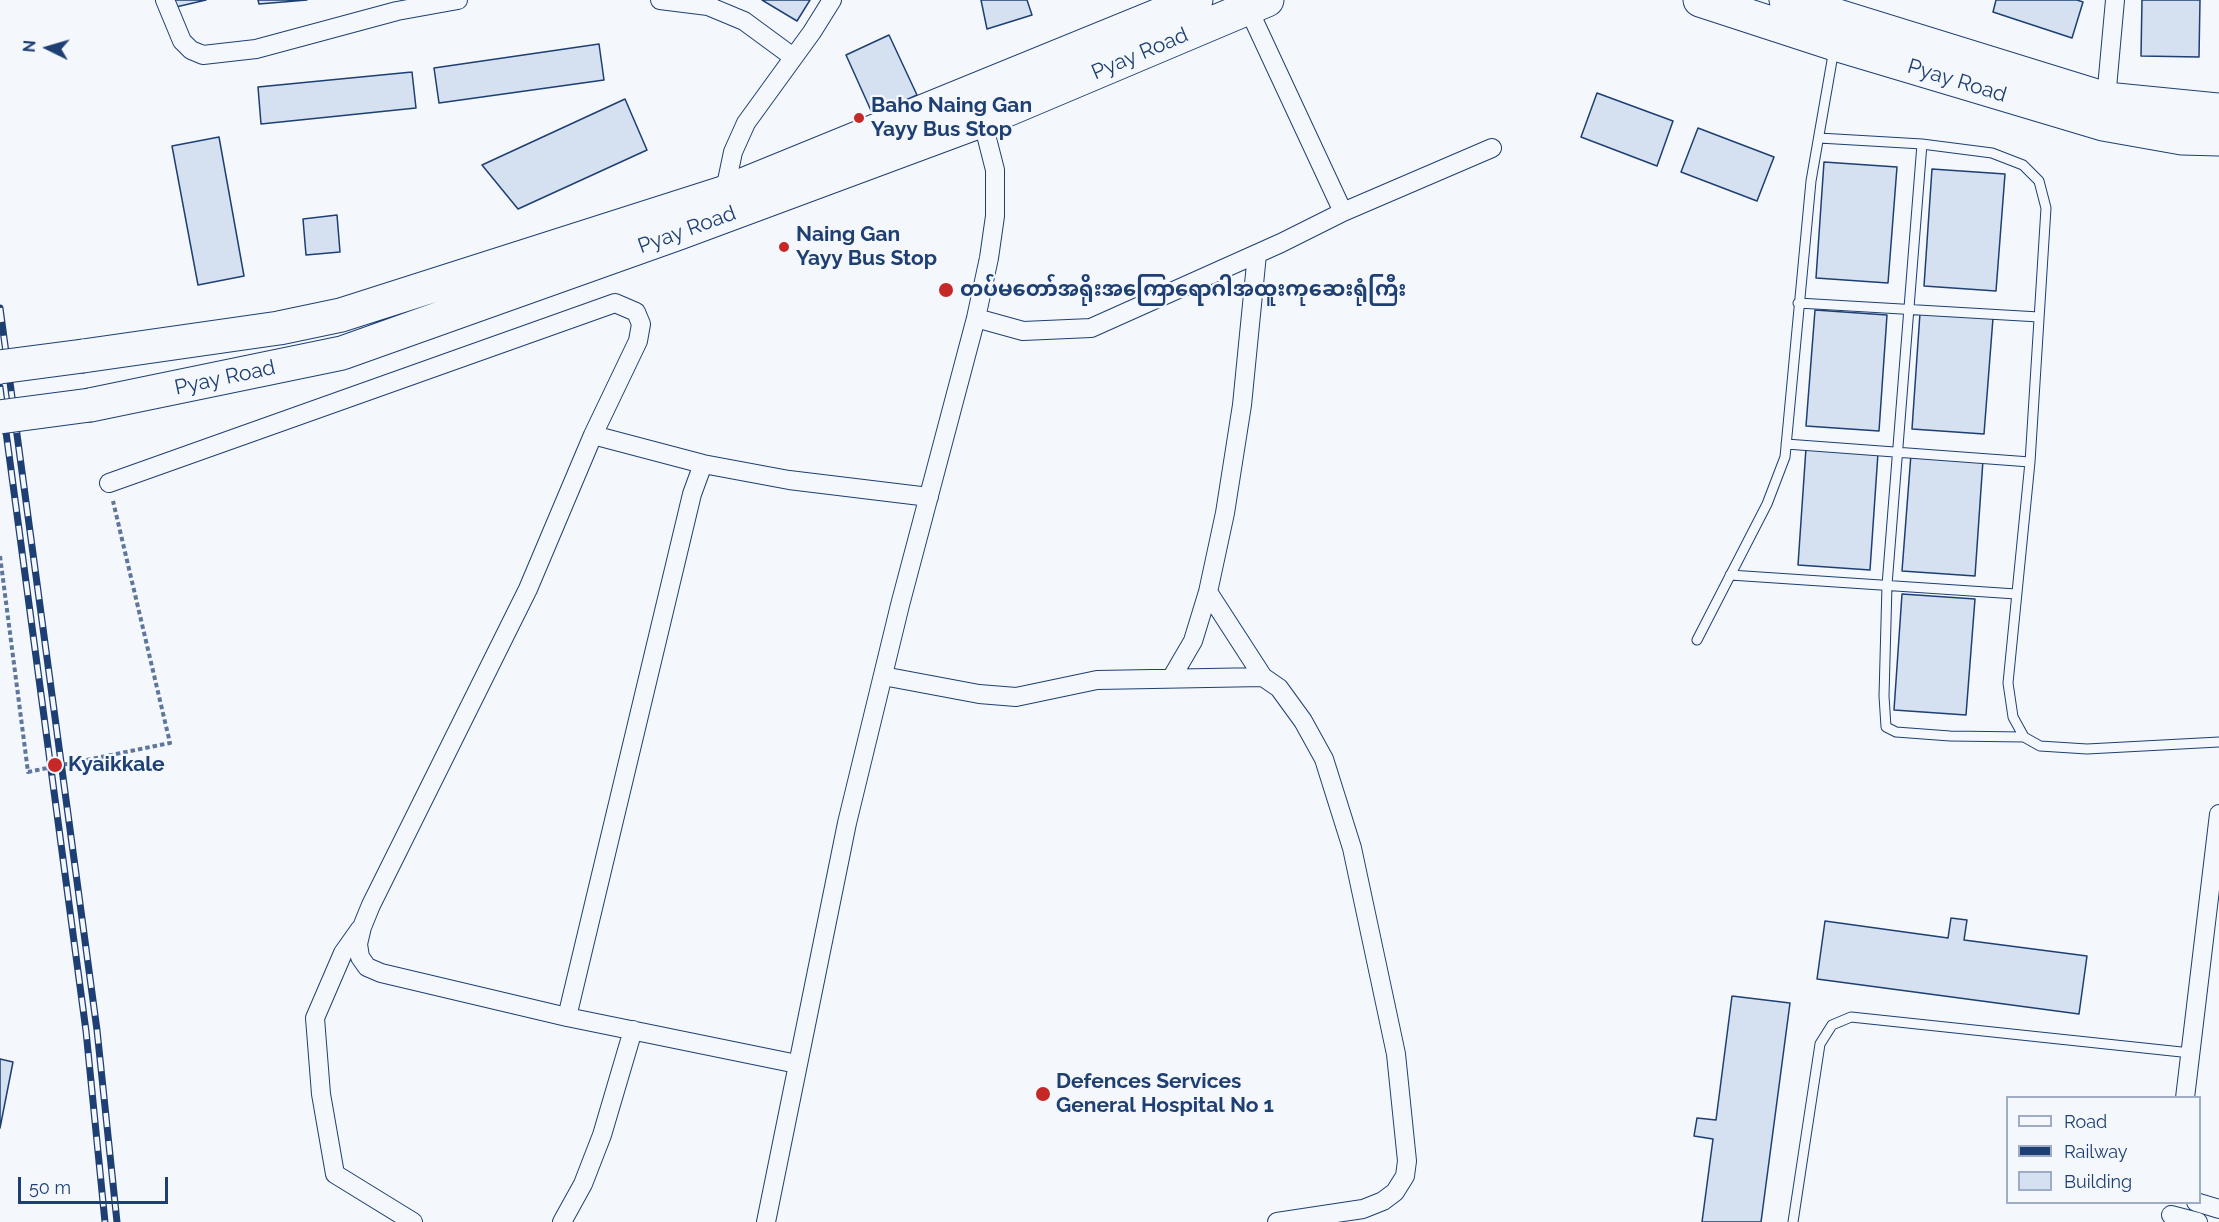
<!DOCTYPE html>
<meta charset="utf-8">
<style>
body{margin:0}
#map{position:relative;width:2219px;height:1222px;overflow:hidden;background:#f4f7fb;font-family:Raleway,sans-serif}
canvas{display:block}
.legend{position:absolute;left:2006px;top:1096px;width:195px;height:108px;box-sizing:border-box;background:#f4f7fb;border:2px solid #9eadc5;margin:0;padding:8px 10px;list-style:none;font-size:18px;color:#1d3f73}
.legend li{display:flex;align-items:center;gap:12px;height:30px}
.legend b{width:30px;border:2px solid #9eadc5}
.north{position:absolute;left:18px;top:18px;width:60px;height:60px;-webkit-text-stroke:4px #f4f7fb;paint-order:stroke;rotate:275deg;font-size:16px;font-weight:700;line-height:24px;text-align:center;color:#1d3f73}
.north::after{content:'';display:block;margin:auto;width:21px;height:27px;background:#1d3f73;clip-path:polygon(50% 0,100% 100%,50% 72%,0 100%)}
.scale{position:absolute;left:18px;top:1177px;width:150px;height:27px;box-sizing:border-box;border:3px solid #1d3f73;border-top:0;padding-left:8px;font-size:18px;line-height:21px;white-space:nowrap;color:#1d3f73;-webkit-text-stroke:4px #f4f7fb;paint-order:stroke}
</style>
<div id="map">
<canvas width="2219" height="1222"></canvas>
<ul class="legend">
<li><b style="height:8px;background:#f4f7fb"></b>Road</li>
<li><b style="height:8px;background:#1d3f73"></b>Railway</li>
<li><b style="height:16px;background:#d5e0f0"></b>Building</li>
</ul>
<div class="north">N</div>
<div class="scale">50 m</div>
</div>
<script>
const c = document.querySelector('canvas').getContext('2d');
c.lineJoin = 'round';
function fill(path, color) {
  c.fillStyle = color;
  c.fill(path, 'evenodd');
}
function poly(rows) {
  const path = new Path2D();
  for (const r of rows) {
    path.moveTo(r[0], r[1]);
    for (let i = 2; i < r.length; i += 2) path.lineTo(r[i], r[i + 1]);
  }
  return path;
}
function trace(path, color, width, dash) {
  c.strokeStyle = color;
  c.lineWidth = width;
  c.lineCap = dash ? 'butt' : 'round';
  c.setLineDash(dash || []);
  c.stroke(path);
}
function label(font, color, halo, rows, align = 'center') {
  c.font = font + ' Raleway,"Noto Sans Myanmar",sans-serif';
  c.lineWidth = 4.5;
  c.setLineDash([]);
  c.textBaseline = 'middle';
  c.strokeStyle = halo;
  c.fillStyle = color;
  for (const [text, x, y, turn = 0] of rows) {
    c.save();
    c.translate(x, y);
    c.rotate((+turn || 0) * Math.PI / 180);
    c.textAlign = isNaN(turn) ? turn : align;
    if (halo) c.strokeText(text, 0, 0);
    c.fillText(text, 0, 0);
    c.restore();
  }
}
const building = poly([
 [174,0,206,0,176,7,174,0],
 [258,0,307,0,259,4,258,0],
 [762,0,810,0,797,21,762,0],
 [981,0,1027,0,1032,15,987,29,981,0],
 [1996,0,2077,0,2083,2,2072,38,1993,12,1996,0],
 [2142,0,2200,0,2199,57,2141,56,2142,0],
 [889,35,917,95,873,115,846,55,889,35],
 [599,44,604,80,439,103,434,68,599,44],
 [412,72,416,108,261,124,258,87,412,72],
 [1597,93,1673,121,1657,166,1581,137,1597,93],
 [625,99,647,150,518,209,482,165,625,99],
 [1698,128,1774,157,1757,201,1681,172,1698,128],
 [219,137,244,276,198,285,172,146,219,137],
 [1824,162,1897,167,1888,283,1816,278,1824,162],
 [1932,169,2005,174,1996,291,1924,286,1932,169],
 [337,215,340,252,306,255,303,219,337,215],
 [1815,310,1887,315,1879,431,1806,426,1815,310],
 [1920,313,1993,318,1984,434,1912,429,1920,313],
 [1806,448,1878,453,1870,570,1798,565,1806,448],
 [1911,454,1983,460,1975,576,1902,571,1911,454],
 [1902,594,1975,599,1966,715,1894,710,1902,594],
 [1951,918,1967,920,1964,940,2087,956,2079,1014,1817,979,1825,921,1948,938,1951,918],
 [1732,996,1790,1003,1761,1222,1702,1222,1713,1139,1694,1136,1697,1118,1716,1120,1732,996],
 [0,1059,13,1062,0,1128,0,1059]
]);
fill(building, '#d5e0f0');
trace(building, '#1d3f73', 1.5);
const lane = poly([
 [1819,138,1922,144,1992,153,2023,165,2039,181,2046,208,2030,462,2008,683,2013,717,2024,737,2040,746,2087,749,2219,742],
 [1922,144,1887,585,1884,696,1886,727,1896,732,1950,736,2024,737],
 [1798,303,2039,317],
 [1786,444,2030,462],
 [1730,575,2016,594],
 [1697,640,1767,504,1785,457,1811,181,1834,49],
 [1793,1222,1820,1044,1832,1025,1851,1017,2191,1053]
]);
const street = poly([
 [165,0,182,41,191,50,203,55,256,49,397,11,458,0],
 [660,0,708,6,744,21,793,57],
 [1248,8,1343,212],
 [2106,99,2115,0],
 [724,195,733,152,746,123,812,32,832,0],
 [976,318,1023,331,1091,328,1281,243,1343,212,1492,148],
 [593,435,703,464,789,480,929,497],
 [109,483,615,303,636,312,641,324,638,341,593,435,528,589,371,905,362,927,358,944,360,957,367,967,381,973,567,1017,797,1064],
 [1208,592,1263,677],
 [883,676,979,694,1016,697,1097,680,1263,677,1279,688,1303,721,1324,759,1352,848,1396,1054,1407,1161,1405,1176,1395,1192,1383,1201,1363,1209,1277,1222],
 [1172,677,1193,641,1208,592,1225,513,1242,405,1257,254],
 [360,929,343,953,315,1018,321,1094,335,1174,413,1222],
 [567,1017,692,494,703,464],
 [2185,1098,2219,814],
 [2196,1202,2219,1209],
 [2171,1215,2198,1222],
 [562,1222,583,1184,602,1135,633,1030],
 [766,1222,847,823,900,605,976,318,989,258,995,216,995,170,981,115]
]);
const highway = poly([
 [1700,0,1835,44,2103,124,2182,138,2219,139],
 [1786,0,2106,99,2219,110],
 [83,356,279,328,341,315,723,193,1196,0],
 [90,405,342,353,679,233,983,120,1267,0]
]);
trace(lane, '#1d3f73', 11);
trace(street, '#1d3f73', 20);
trace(highway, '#1d3f73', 35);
trace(poly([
 [0,556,28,772,170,743,113,501]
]), '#5e769c', 4, [4.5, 3]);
trace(lane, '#f4f7fb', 9);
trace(street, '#f4f7fb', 18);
trace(highway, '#f4f7fb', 33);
const rail = poly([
 [0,308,97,1030,117,1222],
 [0,387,86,1031,105,1222]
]);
trace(rail, '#1d3f73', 7);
trace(rail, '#f4f7fb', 4.5, [14]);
const highwayBridge = poly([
 [0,367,83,356],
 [0,417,90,405]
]);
trace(highwayBridge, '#1d3f73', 35, []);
trace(highwayBridge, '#f4f7fb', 33);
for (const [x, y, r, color] of [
 [859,118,6,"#c62828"],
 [784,247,6,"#c62828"],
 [946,290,8,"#c62828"],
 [55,765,8,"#c62828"],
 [1043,1094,8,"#c62828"]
]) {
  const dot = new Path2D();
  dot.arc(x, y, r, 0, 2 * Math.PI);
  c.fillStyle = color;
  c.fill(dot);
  trace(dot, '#f4f7fb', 2);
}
label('21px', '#1d3f73', '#f4f7fb', [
 ["Pyay Road",1140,54,-23],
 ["Pyay Road",1957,81,17],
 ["Pyay Road",687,230,-20],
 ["Pyay Road",225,378,-12]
]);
label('bold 21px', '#1d3f73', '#f4f7fb', [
 ["Baho Naing Gan",871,106],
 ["Yayy Bus Stop",871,130],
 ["Naing Gan",796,235],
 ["Yayy Bus Stop",796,259],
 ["တပ်မတော်အရိုးအကြောရောဂါအထူးကုဆေးရုံကြီး",960,290],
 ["Kyaikkale",68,765],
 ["Defences Services",1056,1082],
 ["General Hospital No 1",1056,1106]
], 'left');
</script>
